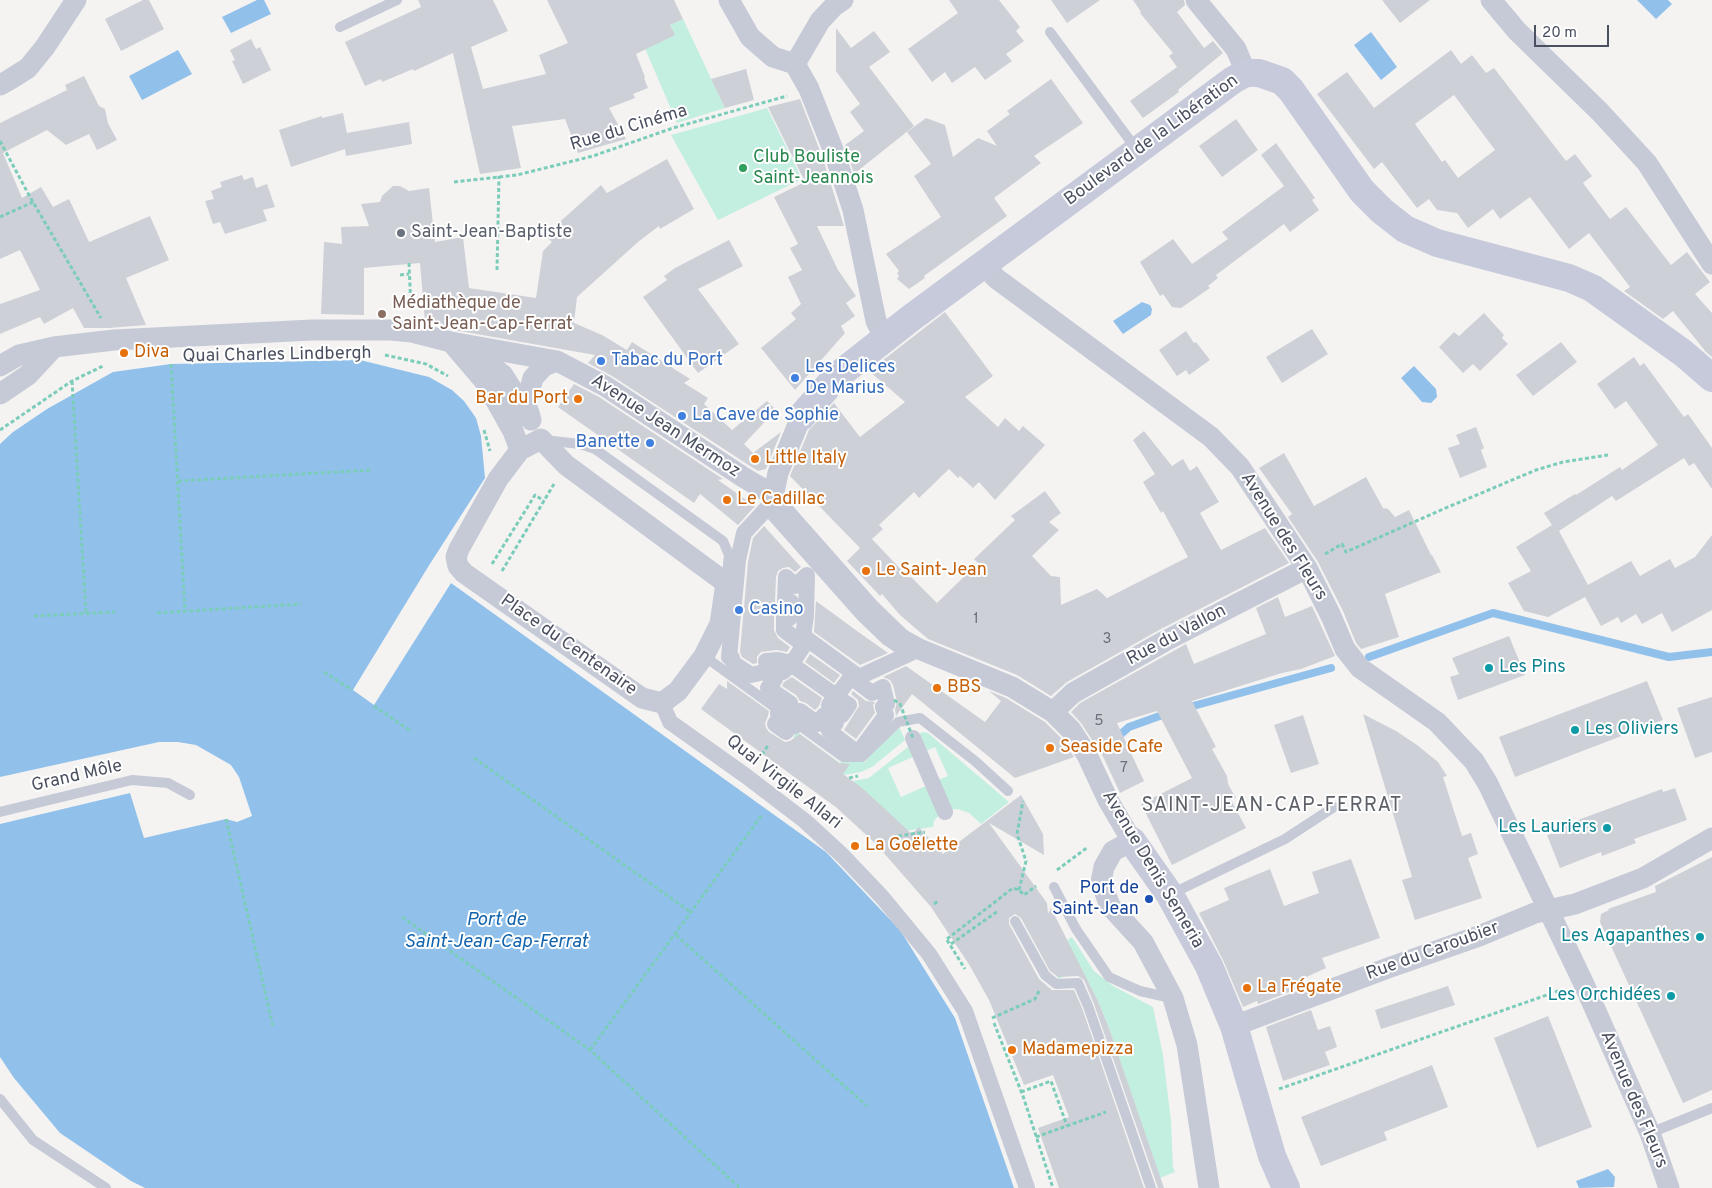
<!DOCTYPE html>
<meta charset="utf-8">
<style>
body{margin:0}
#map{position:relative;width:1712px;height:1188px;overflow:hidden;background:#f4f3f2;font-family:Overpass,sans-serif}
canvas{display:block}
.scale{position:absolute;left:1534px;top:25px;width:75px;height:22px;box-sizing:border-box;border:2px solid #4a505f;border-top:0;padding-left:6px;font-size:15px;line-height:18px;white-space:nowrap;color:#4a505f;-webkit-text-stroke:4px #fff;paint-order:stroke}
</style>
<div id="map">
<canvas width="1712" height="1188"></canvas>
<div class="scale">20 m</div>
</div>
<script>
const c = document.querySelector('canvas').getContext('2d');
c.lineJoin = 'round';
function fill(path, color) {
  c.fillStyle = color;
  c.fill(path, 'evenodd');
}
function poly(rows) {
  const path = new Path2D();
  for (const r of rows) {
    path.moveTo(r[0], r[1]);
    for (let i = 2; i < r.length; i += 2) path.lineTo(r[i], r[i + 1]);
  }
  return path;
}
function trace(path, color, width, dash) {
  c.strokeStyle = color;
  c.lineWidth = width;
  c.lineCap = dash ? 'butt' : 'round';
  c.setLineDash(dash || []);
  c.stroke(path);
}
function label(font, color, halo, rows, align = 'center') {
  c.font = font + ' Overpass,sans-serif';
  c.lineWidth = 4;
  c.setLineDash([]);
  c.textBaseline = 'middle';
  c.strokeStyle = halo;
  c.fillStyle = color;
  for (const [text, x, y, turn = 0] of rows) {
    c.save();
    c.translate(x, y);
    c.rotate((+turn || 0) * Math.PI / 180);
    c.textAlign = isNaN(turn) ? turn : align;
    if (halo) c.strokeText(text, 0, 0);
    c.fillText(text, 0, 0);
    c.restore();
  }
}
fill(poly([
 [683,19,725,108,677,123,641,39,660,42,674,35,670,25],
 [767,108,802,179,718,220,671,135],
 [897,722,905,740,872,767,861,772,845,775,793,737,797,732,840,763,850,752,865,762],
 [923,732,928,733,1009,802,981,824,969,813,958,809,949,810,936,781,948,776,935,747,926,751,918,734],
 [909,746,915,756,888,768,901,797,928,785,940,814,934,821,933,827,897,832,853,781,869,778],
 [1072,937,1094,971,1113,986,1153,1007,1163,1055,1171,1121,1173,1167,1175,1172,1160,1178,1109,1028,1098,1001,1082,970,1058,979,1054,969,1056,955,1070,946,1067,940]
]), '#c3efe0');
fill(poly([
 [257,0,264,0,271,14,231,33,222,17],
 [1637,0,1668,0,1672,4,1656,19],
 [1371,32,1397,67,1381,80,1354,45],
 [178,50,192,74,142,100,129,76],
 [1142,302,1150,305,1152,309,1151,315,1123,334,1113,321],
 [360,360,429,377,452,390,464,401,476,418,481,436,485,478,428,567,353,690,374,705,451,583,826,852,900,930,955,1018,1014,1188,145,1188,131,1181,60,1133,14,1078,0,1057,0,824,130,793,144,838,226,819,237,822,252,816,239,777,231,765,196,745,178,742,159,742,0,777,0,444,13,432,47,409,113,372,171,364],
 [1414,366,1436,389,1437,397,1431,403,1422,402,1401,378],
 [1608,1169,1615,1177,1614,1187,1579,1188,1576,1181]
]), '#91c1eb');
trace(poly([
 [1369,657,1493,613,1669,657,1712,652],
 [1186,708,1331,668],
 [1114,740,1129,727,1168,713]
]), '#91c1eb', 8);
fill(poly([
 [143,0,149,0,164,29,121,51,105,19],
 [418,0,493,0,508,31,471,47,483,89,546,74,539,55,568,43,547,0,674,0,683,19,670,25,675,35,636,54,645,77,644,78,648,88,633,94,635,98,609,108,626,139,578,153,565,119,512,126,521,168,480,174,453,53,414,71,413,69,382,82,381,79,365,86,345,42,421,7],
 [949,0,999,0,1020,27,1016,31,1024,41,1006,54,1012,61,985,80,975,67,952,83,945,72,932,82,908,49,958,13],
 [1051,0,1100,0,1067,23],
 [1133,0,1184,0,1185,5,1177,12,1204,48,1213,41,1223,53,1178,90,1179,92,1143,118,1130,101,1177,67,1169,56,1173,53,1140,13,1141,12],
 [1382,0,1430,0,1400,23],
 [836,28,851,48,874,31,890,52,869,67,914,126,854,174,845,145,864,131,850,112,860,104,836,71],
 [251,39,256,49,260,47,271,70,243,84,232,61,235,60,230,50],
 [1451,50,1461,64,1472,55,1486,73,1494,68,1566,161,1575,154,1592,176,1583,183,1610,219,1626,207,1671,265,1687,252,1710,282,1695,294,1712,313,1712,357,1706,352,1673,311,1663,319,1624,291,1630,287,1589,233,1569,249,1530,197,1500,219,1493,209,1468,228,1457,213,1437,210,1429,199,1417,208,1382,162,1374,169,1317,94,1347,72,1374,108],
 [1454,95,1495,150,1458,178,1445,160,1442,162,1415,124],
 [746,69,754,100,725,108,711,79],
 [84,76,99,106,105,109,108,123,117,140,97,150,89,134,66,145,47,130,3,153,22,198,41,187,53,207,69,199,89,242,150,216,169,260,126,278,146,325,109,328,84,328,73,308,44,324,40,317,0,334,0,304,40,290,20,250,0,259,0,123,67,90,65,85],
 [1051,79,1083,123,1034,156,1041,163,994,198,1007,216,924,276,925,278,909,289,897,279,899,276,897,273,899,271,886,254,941,217,914,176,931,164,907,132,926,118,945,125,953,157,978,138,997,146,987,131,1010,114,1007,111],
 [800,99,822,156,844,226,817,226,838,270,856,296,846,303,855,316,841,326,845,333,795,390,761,348,796,319,791,313,801,304,788,277,802,270,790,248,798,244,774,197,805,182,768,107],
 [343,113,347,133,409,122,412,144,346,156,345,149,291,167,279,130,322,116,322,118],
 [1236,119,1258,150,1222,177,1199,146],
 [1276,143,1315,198,1312,200,1319,210,1290,232,1284,224,1216,275,1218,278,1208,286,1210,288,1181,308,1172,307,1163,294,1160,296,1140,262,1173,239,1192,264,1228,239,1222,232,1284,186,1261,155],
 [667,159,694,209,660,229,659,226,638,242,577,297,574,323,602,335,627,350,632,342,690,379,684,383,708,398,704,404,732,430,767,401,776,410,744,444,753,453,781,432,766,469,758,471,750,466,612,376,588,363,595,355,454,330,425,322,420,263,364,268,364,315,321,314,324,242,342,244,341,227,369,226,361,204,380,202,382,196,393,186,400,186,409,191,429,188,435,242,463,237,469,288,536,298,543,251,552,242,545,235,601,185,607,193],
 [242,175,244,180,253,177,256,188,267,184,275,207,263,210,267,221,225,234,220,222,213,224,205,201,214,199,211,191,222,187,220,182],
 [729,240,743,266,698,289,739,344,698,373,643,297,667,280,664,276,675,268],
 [945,312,993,376,965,397,998,427,1005,418,1019,431,1023,426,1045,445,995,500,979,482,973,488,960,476,958,478,949,469,919,498,914,492,879,525,883,529,872,539,909,578,911,577,937,603,978,563,974,559,1015,520,1011,516,1045,491,1061,513,1049,522,1059,530,1032,556,1051,576,1060,577,1061,605,1097,589,1107,598,1188,557,1163,511,1161,513,1143,482,1155,474,1133,440,1144,431,1172,466,1183,459,1190,471,1197,466,1219,502,1200,513,1221,550,1265,528,1289,563,1159,630,1067,682,1051,696,1017,675,928,639,900,615,882,594,880,596,847,561,860,548,790,476,809,430,834,403,860,437,905,402,869,371],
 [1484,313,1504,335,1502,338,1508,344,1480,371,1473,364,1463,373,1439,347,1454,332,1459,336],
 [1312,329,1328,354,1282,383,1266,357],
 [1186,331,1194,343,1196,342,1210,360,1189,375,1186,370,1177,376,1159,350],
 [1561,342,1577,362,1533,396,1516,375],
 [1634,357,1640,366,1644,363,1684,417,1688,414,1712,448,1712,489,1694,463,1689,466,1684,458,1616,501,1612,496,1559,531,1588,585,1631,561,1640,576,1670,559,1675,568,1695,557,1712,535,1712,610,1672,632,1662,613,1642,624,1636,614,1621,623,1618,617,1601,626,1585,597,1548,617,1524,611,1508,583,1531,571,1516,547,1552,525,1544,513,1575,494,1576,495,1620,467,1622,470,1658,445,1626,401,1615,409,1597,384],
 [574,384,599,397,723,479,718,480,755,506,738,525,700,494,694,503,558,407],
 [1476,427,1484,448,1481,450,1487,467,1460,478,1448,448,1460,444,1456,435],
 [1284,453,1314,506,1366,477,1383,508,1388,509,1395,517,1409,510,1431,555,1432,555,1441,572,1385,594,1399,637,1361,649,1356,643,1343,611,1318,562,1288,517,1292,514,1259,468],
 [764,526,801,567,795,572,789,567,783,568,778,571,776,577,775,601,779,609,774,616,774,630,778,638,790,647,787,652,777,650,761,652,757,657,757,663,753,664,742,657,740,652,748,562,753,538],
 [1278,597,1285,617,1312,606,1335,656,1301,669,1282,673,1192,701,1216,747,1212,749,1227,776,1228,784,1236,798,1231,800,1246,828,1172,865,1141,804,1192,778,1157,711,1117,723,1144,781,1120,793,1099,748,1098,749,1081,723,1071,712,1080,703,1186,644,1194,664,1266,634,1256,608],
 [816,601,857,631,888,653,860,665,814,632],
 [1509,636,1525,675,1458,700,1450,677,1459,674,1452,658],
 [810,654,840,675,834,683,805,662],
 [906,666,985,722,1001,701,989,691,1006,698,1045,722,1061,738,1074,757,1015,778,912,694,896,716,895,710,897,702,893,685,890,680,883,677],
 [792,677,822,698,819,706,815,710,806,703,800,701,796,695,782,686,784,682],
 [727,681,769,711,768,716,765,723,766,728,769,732,785,742,790,741,800,734,839,763,850,764,843,774,861,787,912,834,919,827,943,854,1021,795,1043,834,1044,855,989,823,1047,903,1048,914,1051,908,1098,1001,1109,1028,1164,1188,1158,1188,1094,1004,1084,980,1078,976,1058,977,1050,971,1021,918,1015,914,1009,918,1009,924,1039,979,1052,990,1074,990,1082,1008,1144,1188,1059,1188,1038,1128,1069,1117,1053,1075,1024,1085,989,1000,970,966,931,907,876,844,837,808,701,709,719,684,727,689],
 [1647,681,1663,720,1515,777,1499,737],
 [853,691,866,701,875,702,873,705,875,713,856,739,844,730,859,706,858,700,851,694],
 [1712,697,1712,752,1695,758,1677,708],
 [1363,714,1396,731,1417,745,1438,762,1447,776,1443,777,1462,836,1471,833,1478,854,1468,858,1482,898,1415,920,1402,880,1412,877],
 [1303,715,1319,764,1291,773,1274,725],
 [1675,788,1687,820,1634,839,1636,843,1602,856,1601,852,1560,868,1547,835,1560,831,1559,827,1662,789,1663,792],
 [1712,857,1712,1090,1683,1103,1600,922,1601,914,1609,910,1608,909,1656,892,1655,886],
 [1351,859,1380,938,1322,958,1326,968,1300,980,1302,987,1258,1004,1257,1001,1243,1007,1223,960,1199,913,1229,900,1224,888,1270,869,1284,906,1319,893,1312,872],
 [1448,986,1455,1005,1381,1029,1375,1010],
 [1311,1010,1318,1030,1330,1026,1337,1047,1325,1052,1330,1065,1283,1081,1266,1027],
 [1548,1016,1592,1127,1537,1148,1494,1038],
 [1432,1065,1448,1107,1384,1132,1387,1140,1321,1166,1301,1117]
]), '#ced0d7');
trace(poly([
 [0,141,30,197,101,318],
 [454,182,517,175,593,156,673,128,787,96],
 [0,217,33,202],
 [409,263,411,309],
 [497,270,499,176],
 [400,275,409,274],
 [385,355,426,364,448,376],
 [171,364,185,611],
 [72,381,86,613],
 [0,430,72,381,103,366],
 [484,430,490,451],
 [178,481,371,470],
 [1325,554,1342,544,1346,552,1441,510,1536,470,1563,462,1608,455],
 [492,564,535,495,544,501],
 [502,571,554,484],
 [157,613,301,604],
 [34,616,115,612],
 [324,672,352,690],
 [374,706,412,732],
 [474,758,692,913],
 [758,760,769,744],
 [849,778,858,776],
 [226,819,273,1027],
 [898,836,925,832],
 [1057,870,1088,847],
 [1019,890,1026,861,1017,834,1023,801],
 [934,904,938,901],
 [402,917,590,1050,740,1188],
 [676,935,867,1106],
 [947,939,1013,888,1019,890,1024,895,1036,886],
 [947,940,965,969],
 [951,944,998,911],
 [992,1018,1035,999,1039,991],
 [994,1023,1023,1096,1053,1188],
 [590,1050,762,815],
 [1279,1089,1561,990],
 [1021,1092,1051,1081,1067,1126],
 [1036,1137,1106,1112]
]), '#7bcdba', 3, [4, 2.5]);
trace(poly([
 [340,27,397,0],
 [1050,32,1137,150],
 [544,440,580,444,595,449,723,541,729,555,726,583],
 [704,656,843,757,862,757,898,722,920,718,975,761,1008,791],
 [0,812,132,780,168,783,190,795],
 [1054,887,1076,929,1109,977,1140,991,1171,998],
 [1171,894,1285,839,1334,807],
 [1015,921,1045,975,1056,984,1078,983,1088,1006,1151,1188],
 [0,1099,33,1140,106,1188],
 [1650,1133,1712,1108]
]), '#c6cad6', 10);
trace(poly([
 [768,507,863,614,888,638,911,653,859,677,803,636,806,616,807,575,795,586,786,577,785,601,791,602,790,618,784,617,784,630,804,645,792,663,778,660,766,661,783,672,791,664,836,696,829,705,842,715,849,705,836,697,851,677,872,693,883,687,887,704,883,707,886,715,858,753,829,731,836,723,824,715,818,724,800,711,799,722,795,726,789,727,786,732,779,727,775,724,779,719,778,713,780,709,788,706,790,703,768,688,775,679,764,672,751,675,733,663,732,658,729,657,738,560,744,533,768,507],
 [662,703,670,722,746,776,805,821,842,855,882,897,929,954,965,1011,1027,1188],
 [913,738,945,812]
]), '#c6cad6', 16);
trace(poly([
 [729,0,750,37,773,57,795,64,809,89,834,152,853,210,876,321,885,339],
 [1196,0,1236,49,1246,73],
 [1491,0,1517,31,1600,112,1647,163,1712,264],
 [795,64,820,21,834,6,843,0],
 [0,85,9,80,28,68,45,47,76,0],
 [983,265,997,279,1211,437,1240,467,1307,568,1331,616,1345,649,1360,668,1437,722,1474,761,1488,784,1583,982,1650,1133,1669,1188],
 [451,342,486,383,513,431,520,450,498,479,459,549,456,557,458,566,464,573,642,698,662,703,678,691,704,656,720,624,726,583,566,465,541,439,520,450],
 [466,351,489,364,503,375,531,420],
 [0,366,19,355,54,347,114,340,312,330,390,330,412,332,451,342,557,361,605,386,743,477,765,490,774,492],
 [0,394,28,375,54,347],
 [530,416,526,404,533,378,544,366,557,361],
 [801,417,778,473,774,492,778,505,792,521,869,608,901,639,919,649,1012,687,1053,712,1071,730,1087,755,1108,800,1132,841,1113,851,1104,867,1101,882,1110,906,1143,942,1173,998,1187,1045,1209,1188],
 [1053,712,1073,693,1165,641,1307,568],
 [1234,1026,1388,968,1479,936,1535,913,1575,904,1643,878,1712,838]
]), '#c6cad6', 21);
trace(poly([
 [801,417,836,377,911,318,1233,80,1246,73,1259,73,1282,81,1291,90,1362,191,1382,211,1405,229,1437,243,1569,278,1592,288,1683,353,1712,378],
 [1132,841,1170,895,1209,966,1234,1026,1272,1156,1286,1188]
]), '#c6cada', 28);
trace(poly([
 [894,700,900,704,913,738]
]), '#7bcdba', 3, [4, 2.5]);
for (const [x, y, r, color] of [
 [743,168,5,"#2e9e5b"],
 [401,233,5,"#6b7280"],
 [382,314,5,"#8d6e63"],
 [124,353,5,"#e8710a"],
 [601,361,5,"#3f7fe0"],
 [795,378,5,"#3f7fe0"],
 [578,399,5,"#e8710a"],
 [682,416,5,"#3f7fe0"],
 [650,443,5,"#3f7fe0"],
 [755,459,5,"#e8710a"],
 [727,500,5,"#e8710a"],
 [866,571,5,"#e8710a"],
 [739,610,5,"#3f7fe0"],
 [1489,668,5,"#0f9aa8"],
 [937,688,5,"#e8710a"],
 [1575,730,5,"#0f9aa8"],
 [1050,748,5,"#e8710a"],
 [1607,828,5,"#0f9aa8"],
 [855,846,5,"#e8710a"],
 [1149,899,5,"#1a4fb4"],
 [1700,937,5,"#0f9aa8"],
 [1247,988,5,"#e8710a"],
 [1671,996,5,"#0f9aa8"],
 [1012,1050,5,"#e8710a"]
]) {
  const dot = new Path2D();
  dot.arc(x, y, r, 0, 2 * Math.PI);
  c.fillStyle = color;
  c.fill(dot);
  trace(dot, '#fff', 2);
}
label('15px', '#6b707d', null, [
 ["1",976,620],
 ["3",1107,640],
 ["5",1099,722],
 ["7",1124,769]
]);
label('18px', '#4a505f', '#fff', [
 ["Rue du Cinéma",629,129,-17],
 ["Boulevard de la Libération",1152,141,-36],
 ["Quai Charles Lindbergh",277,356,-1],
 ["Avenue Jean Mermoz",665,427,33],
 ["Avenue des Fleurs",1283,537,58],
 ["Rue du Vallon",1177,636,-28],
 ["Place du Centenaire",568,646,35],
 ["Grand Môle",77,777,-13],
 ["Quai Virgile Allari",783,783,38],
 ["Avenue Denis Semeria",1152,870,59],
 ["Rue du Caroubier",1433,952,-20],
 ["Avenue des Fleurs",1633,1100,67]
]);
label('18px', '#27864d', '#fff', [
 ["Club Bouliste",753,158],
 ["Saint-Jeannois",753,179]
], 'left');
label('18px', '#5b616d', '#fff', [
 ["Saint-Jean-Baptiste",411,233]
], 'left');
label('18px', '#785e54', '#fff', [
 ["Médiathèque de",392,304],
 ["Saint-Jean-Cap-Ferrat",392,325]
], 'left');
label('18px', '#c56008', '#fff', [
 ["Diva",134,353],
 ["Bar du Port",568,399,"right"],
 ["Little Italy",765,459],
 ["Le Cadillac",737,500],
 ["Le Saint-Jean",876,571],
 ["BBS",947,688],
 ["Seaside Cafe",1060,748],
 ["La Goëlette",865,846],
 ["La Frégate",1257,988],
 ["Madamepizza",1022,1050]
], 'left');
label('18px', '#366cbe', '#fff', [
 ["Tabac du Port",611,361],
 ["Les Delices",805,368],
 ["De Marius",805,389],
 ["La Cave de Sophie",692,416],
 ["Banette",640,443,"right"],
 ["Casino",749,610]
], 'left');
label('18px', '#0d838f', '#fff', [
 ["Les Pins",1499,668,"left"],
 ["Les Oliviers",1585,730,"left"],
 ["Les Lauriers",1597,828],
 ["Les Agapanthes",1690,937],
 ["Les Orchidées",1661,996]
], 'right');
label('18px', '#164399', '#fff', [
 ["Port de",1139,889],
 ["Saint-Jean",1139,910]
], 'right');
label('italic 19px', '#1063ac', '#fff', [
 ["Port de",496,921],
 ["Saint-Jean-Cap-Ferrat",496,943]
]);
c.letterSpacing = '1px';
label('20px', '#5e6067', '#fff', [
 ["SAINT-JEAN-CAP-FERRAT",1272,807]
]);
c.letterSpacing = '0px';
</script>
